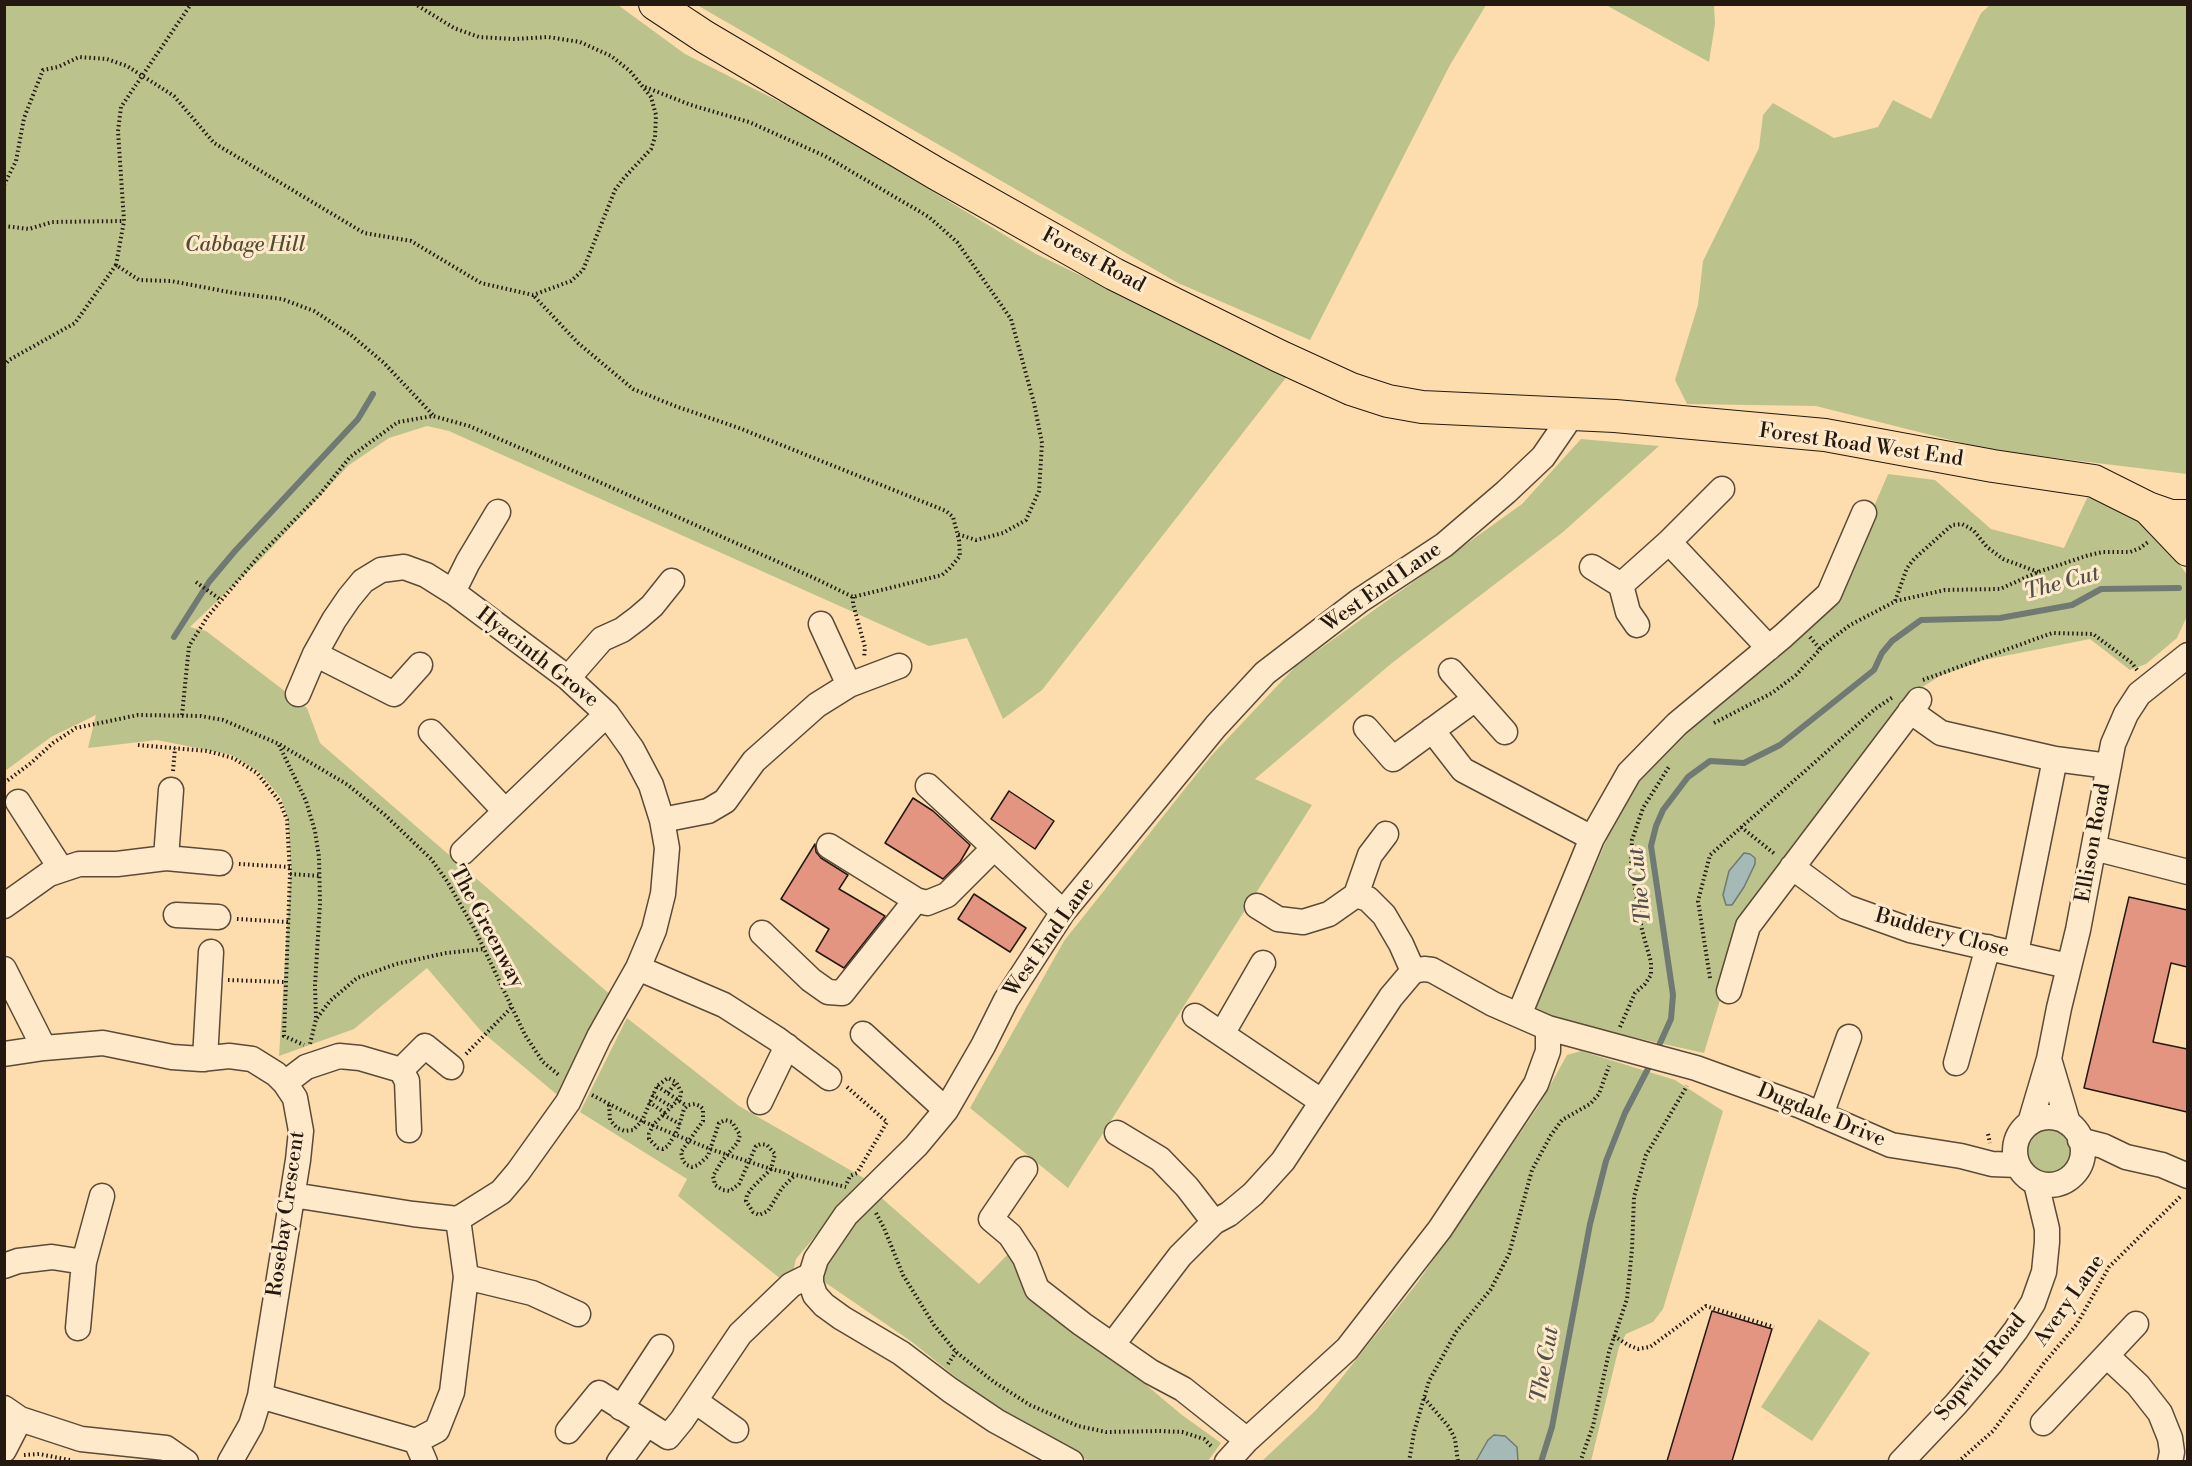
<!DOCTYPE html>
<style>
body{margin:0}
#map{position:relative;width:2192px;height:1466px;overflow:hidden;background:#fdddae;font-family:"Libre Bodoni",serif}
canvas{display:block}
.frame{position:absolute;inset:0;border:6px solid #241910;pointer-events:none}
</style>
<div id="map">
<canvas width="2192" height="1466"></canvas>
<div class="frame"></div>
</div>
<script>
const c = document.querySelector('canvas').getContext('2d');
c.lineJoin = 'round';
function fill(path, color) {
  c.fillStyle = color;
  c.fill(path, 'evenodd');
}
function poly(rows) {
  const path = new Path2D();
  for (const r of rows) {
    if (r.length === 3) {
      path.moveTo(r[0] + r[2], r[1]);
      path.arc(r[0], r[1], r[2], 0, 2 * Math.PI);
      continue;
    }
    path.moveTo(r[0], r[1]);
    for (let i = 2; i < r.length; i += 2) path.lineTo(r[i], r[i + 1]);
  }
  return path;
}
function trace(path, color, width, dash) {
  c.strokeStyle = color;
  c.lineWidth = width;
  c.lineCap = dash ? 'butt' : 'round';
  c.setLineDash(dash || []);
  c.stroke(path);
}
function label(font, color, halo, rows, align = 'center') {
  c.font = font + ' "Libre Bodoni",serif';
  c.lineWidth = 6;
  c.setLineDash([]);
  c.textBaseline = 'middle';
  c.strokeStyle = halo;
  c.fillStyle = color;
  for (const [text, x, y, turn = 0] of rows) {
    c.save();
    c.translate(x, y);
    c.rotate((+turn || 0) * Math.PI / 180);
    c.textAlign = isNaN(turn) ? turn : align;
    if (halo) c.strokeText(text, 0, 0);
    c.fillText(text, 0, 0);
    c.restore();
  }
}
fill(poly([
 [5,5,618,5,685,54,806,115,1036,254,1288,375,1042,690,1003,719,967,638,929,646,449,431,427,426,389,438,349,465,261,559,190,627,206,631,307,708,320,743,613,997,561,1098,481,1031,427,968,354,1029,279,1056,291,867,288,819,281,798,259,772,232,755,157,740,88,748,96,715,51,737,5,771],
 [697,5,1486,5,1450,65,1310,340,1178,283],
 [1606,5,1714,5,1715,24,1709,62],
 [1990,5,2187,5,2187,474,1990,450,1816,406,1687,404,1675,380,1698,305,1703,261,1759,148,1763,115,1773,103,1834,138,1878,127,1893,100,1931,119,1981,13],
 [1581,439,1659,446,1563,532,1392,663,1255,779,1312,805,1068,1188,970,1108,1064,941,1211,756,1296,666,1522,504],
 [1888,474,1935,480,1991,529,2064,548,2088,496,2154,530,2188,576,2187,616,2177,638,2146,664,2130,670,2090,639,1984,660,1940,676,1908,696,1745,918,1704,1053,1610,1032,1534,1011,1629,787,1683,732,1832,603],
 [627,1018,739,1106,864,1178,796,1259,793,1272,782,1280,678,1196,687,1179,580,1112],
 [1581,1051,1675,1080,1723,1111,1663,1309,1653,1322,1626,1334,1619,1347,1591,1461,1261,1462,1316,1410,1418,1282,1538,1107,1567,1055],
 [2049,1151,22],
 [876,1193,979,1284,1009,1253,1019,1260,1025,1287,1037,1305,1052,1311,1091,1346,1139,1379,1182,1415,1221,1443,1208,1461,1089,1461,1012,1422,912,1342,823,1281,824,1262],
 [1819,1319,1870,1353,1812,1441,1761,1407]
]), '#bcc28c');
const water = poly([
 [1744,853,1750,854,1755,858,1755,864,1744,887,1732,905,1726,905,1723,895,1729,871,1744,853],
 [1494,1435,1505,1436,1517,1447,1518,1461,1476,1461,1488,1440,1494,1435]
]);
fill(water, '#a5b9b6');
trace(water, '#717974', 1.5);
trace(poly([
 [174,637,209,582,235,551,358,419,373,394],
 [1656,1052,1671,1019,1673,995,1651,846,1656,826,1663,810,1688,777,1710,761,1744,763,1780,745,1874,670,1882,653,1892,641,1921,620,2000,618,2072,605,2101,589,2179,588],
 [1541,1462,1552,1427,1590,1224,1606,1161,1625,1113,1652,1061]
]), '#717974', 6);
const building = poly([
 [1009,791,1054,821,1035,849,991,819,1009,791],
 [913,798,933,811,970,845,960,862,943,879,885,843,913,798],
 [815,844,816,852,821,858,848,875,839,889,885,916,844,968,816,951,829,929,781,899,815,844],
 [974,894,1026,928,1010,952,958,919,974,894],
 [2129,897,2187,910,2187,967,2171,963,2153,1042,2187,1049,2187,1112,2084,1088,2129,897],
 [1712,1311,1772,1329,1732,1461,1667,1461,1712,1311]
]);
fill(building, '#e49582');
trace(building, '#241910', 1.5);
const minor = poly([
 [1669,542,1769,648],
 [1592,567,1621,585,1628,612,1637,625],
 [1621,585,1669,542,1722,489],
 [453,592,468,562,498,512],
 [821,624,849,685],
 [315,654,394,694,420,665],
 [1451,671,1505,732],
 [568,678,602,639,622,630,638,618,652,606,672,581],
 [1910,711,1941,733,2055,759,2109,766],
 [1366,728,1393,759,1475,699],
 [1432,730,1463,770,1592,838],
 [431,732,505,811],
 [928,786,1063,912],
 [18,802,61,869],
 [662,820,708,811,725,801,754,761,817,705,849,685,899,666],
 [829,846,916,900,927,903,947,895,994,848],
 [2094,848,2188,872],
 [463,852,607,714],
 [166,858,171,790],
 [1792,867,1846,907,1910,930,2068,966],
 [1356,895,1370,855,1386,834],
 [4,906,49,874,79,864,117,864,166,858,220,863],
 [1257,906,1278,919,1303,922,1329,914,1356,895,1368,899,1384,915,1401,944,1413,971],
 [176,915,218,917],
 [762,933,811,980,828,992,842,993,916,900],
 [2016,953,2055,759],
 [638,968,724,1005,777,1039,829,1078],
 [4,969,44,1048],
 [1729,991,1748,926,1919,700],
 [1519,1015,1592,838,1629,773,1677,724,1783,636,1829,594,1864,513],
 [1195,1016,1321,1101],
 [863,1034,946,1110],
 [1222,1034,1263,963],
 [4,1054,44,1048,103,1043,172,1057,201,1059,229,1056,252,1059,276,1074,285,1083,295,1098,301,1131,298,1160,260,1396,251,1425,230,1462],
 [205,1059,211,952],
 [2049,1059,2068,1123],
 [1956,1063,1988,947],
 [401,1070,425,1046,451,1067],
 [285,1083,306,1067,339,1056,360,1058,401,1070,407,1081,409,1130],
 [760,1102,787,1046],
 [1821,1115,1849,1037],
 [2049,1151,34],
 [2030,1123,2049,1059,2059,1008,2078,930,2113,744,2126,714,2139,694,2188,655],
 [1117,1133,1160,1159,1187,1187,1214,1222],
 [2080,1140,2103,1146,2126,1157,2162,1165,2188,1176],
 [1025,1169,991,1219,1010,1235,1025,1258,1037,1289,1082,1324,1151,1372,1183,1389,1247,1440],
 [293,1195,413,1214,458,1219,501,1192,518,1172,568,1102,599,1037,638,968,654,930,663,894,667,848,662,820,651,785,632,749,607,714,568,678,453,592,426,575,404,567,381,570,363,581,349,598,334,620,315,654,298,694],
 [4,1266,18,1261,52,1257,84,1262],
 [466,1277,532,1293,578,1314],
 [78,1328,84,1262,102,1196],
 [1113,1344,1180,1256,1214,1222,1229,1214,1253,1194,1283,1161,1391,997,1413,971,1424,969,1432,970,1493,1004,1548,1028,1696,1068,1801,1106,1891,1145,1961,1156,1992,1164,2018,1165],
 [2107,1356,2138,1385,2160,1413,2170,1438,2172,1452,2170,1462],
 [260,1396,416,1441,437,1430,452,1392,466,1277,458,1219],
 [695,1401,736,1430],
 [4,1408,20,1419,81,1439,166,1448,186,1462],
 [621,1408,661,1347],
 [2043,1423,2136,1324],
 [568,1431,599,1393,668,1437,682,1420,740,1334,791,1285,811,1275],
 [416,1441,425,1462],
 [4,1450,20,1419],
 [619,1462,647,1424],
 [1071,1462,996,1421,950,1390,901,1353,842,1318,824,1305,815,1295,811,1283,811,1275,816,1259,846,1215,916,1146,946,1110,983,1046,1006,1000,1063,912,1216,726,1265,673,1359,601,1444,545,1506,492,1543,457,1565,425,1567,414],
 [1227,1462,1247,1440,1347,1349,1440,1229,1536,1084,1548,1051,1548,1028],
 [1901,1462,1956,1404,1991,1363,2016,1330,2033,1303,2044,1272,2047,1242,2047,1229,2036,1183]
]);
const major = poly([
 [655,4,705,37,937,174,1114,274,1279,356,1351,389,1388,401,1422,407,1615,416,1825,435,1993,466,2094,481,2148,508,2171,516,2188,516],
 [2148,508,2188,550]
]);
trace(minor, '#5a4a38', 27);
trace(major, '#241910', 34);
trace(poly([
 [645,87,691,105,749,122,825,156,929,217,957,242,1011,319,1034,403,1042,443,1039,491,1026,520,1003,533,976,540,957,534],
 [4,185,16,161,24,118,43,70,58,67,79,57,107,59,127,66,174,96,214,143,364,233,411,241,481,283,533,295,571,281,583,270,615,190,624,178,651,149,655,137,656,115,651,97,630,71,611,56,580,42,548,37,515,39,479,37,454,28,415,4],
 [4,226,29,229,52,222,124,221],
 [116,265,124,221,118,131,121,107,191,4],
 [4,366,9,360,75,323,116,265,139,280,171,281,234,293,282,299,314,311,351,335,384,363,433,415],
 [196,582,221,600],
 [853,597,853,604,865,647,864,658],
 [1895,601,1907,568,1914,559,1952,525,1962,524,1968,527,1974,531,1987,547,2003,559,2038,572],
 [1810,637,1820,649],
 [1923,680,2052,633,2093,634,2132,663,2137,670],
 [182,715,189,646,208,616,259,556,320,494,350,457,398,422,433,416,469,426,597,481,812,577,853,597,942,575,949,569,960,556,959,540,953,517,946,511,739,428,675,406,633,389,578,343,533,295],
 [1714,723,1772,693,1796,675,1824,645,1850,625,1896,601,1945,590,2000,589,2038,572,2089,555,2103,552,2130,552,2140,548,2148,542],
 [138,745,207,751,233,758,257,773,280,802,287,820,290,874,284,1036,304,1045],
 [279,745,306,801,315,831,319,857,320,904,315,985,316,1019,310,1044],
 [173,771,175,748],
 [4,783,31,763,53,743,76,728,138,715,201,716,223,720,279,744,348,785,385,815,431,859,447,881,475,930,525,1035,543,1062,560,1076],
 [1741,827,1776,855],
 [239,864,290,867],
 [290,874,320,876],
 [237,919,288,922],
 [1710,978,1698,901,1710,855,1875,709,1893,697],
 [228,980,285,982],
 [317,1018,330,1001,357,978,396,964,446,953,484,949],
 [1620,1027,1635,993,1645,984,1651,975,1651,962,1642,930,1631,865,1632,840,1643,808,1670,765],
 [466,1054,512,1007],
 [657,1086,687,1106],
 [668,1093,676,1082],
 [592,1095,642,1121,710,1149,771,1169,846,1187],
 [652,1095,672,1107],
 [649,1102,665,1113],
 [609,1105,610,1120,617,1128,625,1131,633,1130,642,1121,657,1086,668,1078,676,1082,681,1092,680,1098,653,1125,649,1134,649,1139,658,1148,663,1149,668,1146,678,1129,684,1109,688,1105,695,1104,700,1106,703,1109,703,1121,681,1152,683,1161,687,1165,692,1167,698,1165,708,1156,719,1123,725,1120,732,1122,740,1135,738,1142,722,1161,713,1176,715,1185,723,1190,730,1191,739,1184,756,1146,761,1144,767,1145,775,1154,771,1169,753,1187,747,1195,746,1201,753,1212,759,1215,768,1211,782,1188,794,1176],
 [663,1115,680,1124],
 [1988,1134,1990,1143],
 [847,1183,850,1176,857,1173,887,1122,847,1087],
 [876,1213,884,1228,903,1275,934,1325,956,1352,994,1382,1030,1405,1078,1426,1106,1432,1159,1431,1182,1432,1204,1439,1213,1448],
 [1614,1336,1628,1345,1638,1349,1650,1347,1706,1306,1774,1327],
 [948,1364,956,1352],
 [1424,1398,1449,1427,1455,1439,1458,1462],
 [24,1455,39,1454,70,1460],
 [1409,1462,1414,1432,1429,1381,1456,1332,1491,1289,1509,1254,1532,1170,1551,1135,1562,1120,1590,1104,1599,1094,1609,1066],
 [1580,1462,1593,1426,1609,1352,1627,1299,1632,1249,1634,1197,1646,1155,1687,1086],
 [1958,1462,1993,1431,2044,1363,2077,1324,2109,1267,2182,1195]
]), '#241910', 4, [1.5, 3]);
trace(minor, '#fee9ca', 24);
trace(major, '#fdddae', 32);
label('italic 21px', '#524c35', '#fee9ca', [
 ["Cabbage Hill",245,246]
]);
label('21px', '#241910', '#fee9ca', [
 ["Forest Road",1093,261,28],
 ["Forest Road West End",1861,446,8],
 ["West End Lane",1382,588,-35],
 ["Hyacinth Grove",537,658,38],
 ["Ellison Road",2094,843,-80],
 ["The Greenway",486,927,62],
 ["Buddery Close",1942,934,15],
 ["West End Lane",1050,938,-55],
 ["Dugdale Drive",1821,1116,22],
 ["Rosebay Crescent",287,1214,-82],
 ["Avery Lane",2070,1301,-55],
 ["Sopwith Road",1981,1368,-51]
]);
label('italic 22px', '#51514a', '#fee9ca', [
 ["The Cut",2062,584,-15],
 ["The Cut",1641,886,-96],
 ["The Cut",1546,1365,-80]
]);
</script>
